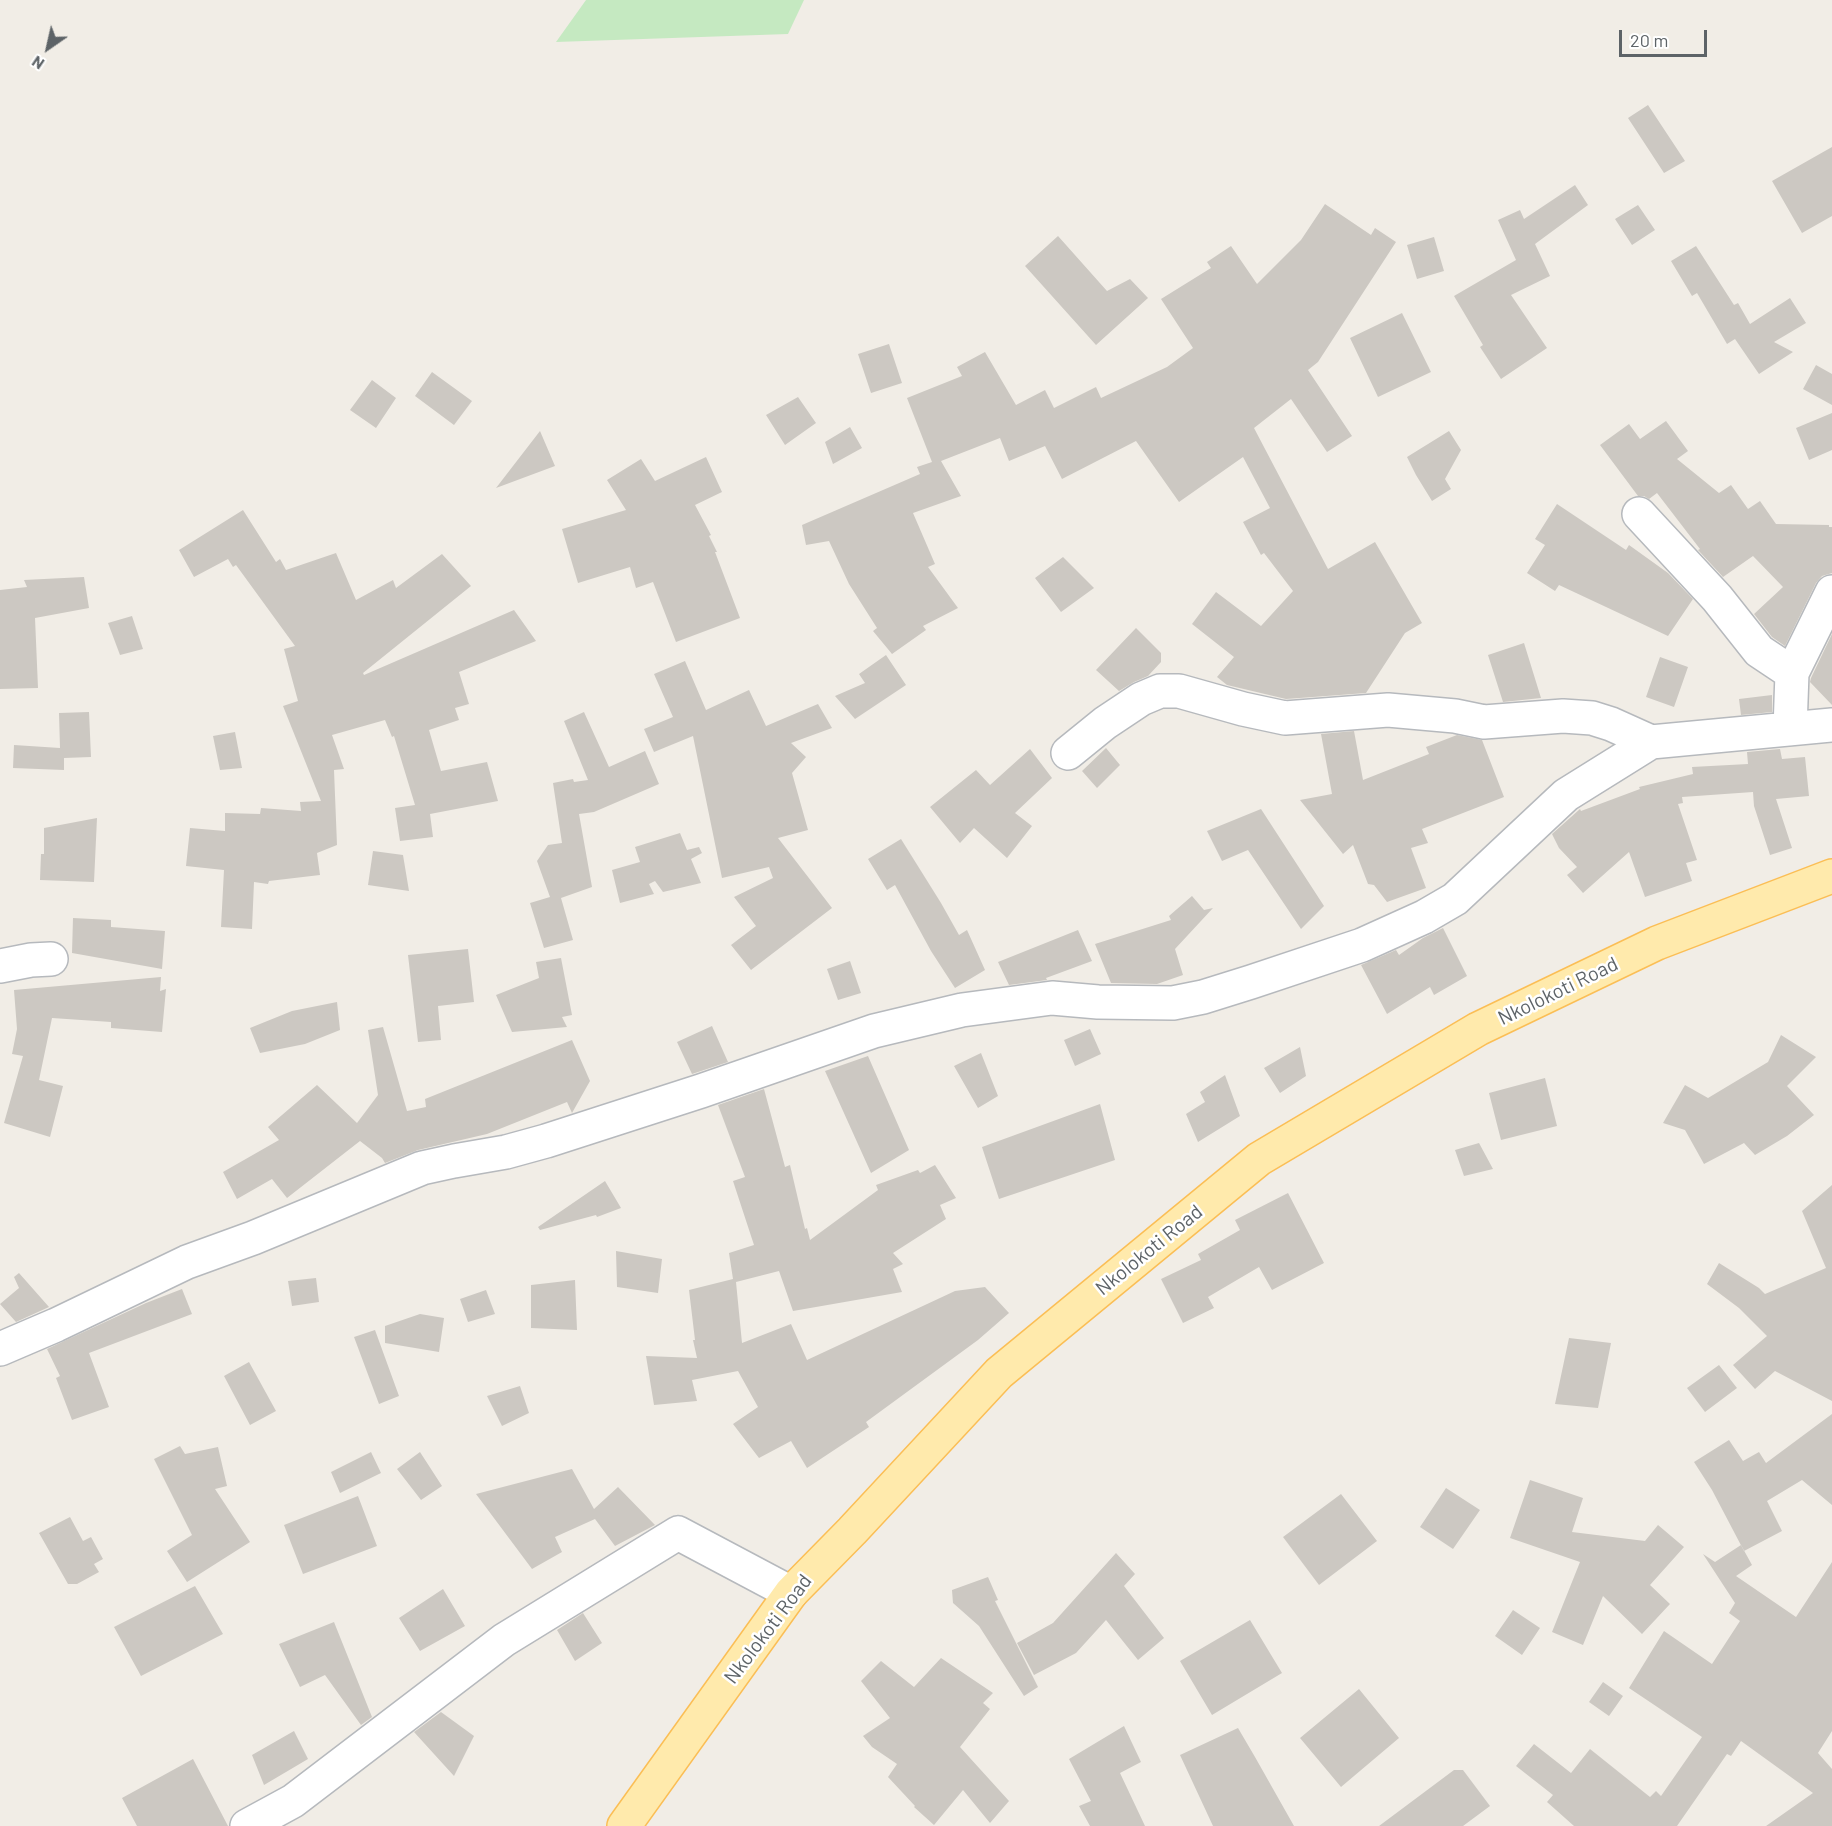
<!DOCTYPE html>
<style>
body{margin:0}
#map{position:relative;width:1832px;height:1826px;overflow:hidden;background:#f1ede6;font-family:Barlow,sans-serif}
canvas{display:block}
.north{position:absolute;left:18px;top:18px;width:60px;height:60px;-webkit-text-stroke:4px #fff;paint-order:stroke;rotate:214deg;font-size:16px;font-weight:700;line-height:24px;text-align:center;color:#5d6367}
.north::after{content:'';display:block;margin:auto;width:21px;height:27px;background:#5d6367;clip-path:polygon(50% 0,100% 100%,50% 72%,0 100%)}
.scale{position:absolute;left:1619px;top:30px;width:88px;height:27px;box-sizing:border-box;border:3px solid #5d6367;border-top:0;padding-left:8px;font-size:18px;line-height:21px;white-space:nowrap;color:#5d6367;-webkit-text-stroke:4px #fff;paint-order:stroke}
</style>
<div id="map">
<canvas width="1832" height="1826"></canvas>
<div class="north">N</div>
<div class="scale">20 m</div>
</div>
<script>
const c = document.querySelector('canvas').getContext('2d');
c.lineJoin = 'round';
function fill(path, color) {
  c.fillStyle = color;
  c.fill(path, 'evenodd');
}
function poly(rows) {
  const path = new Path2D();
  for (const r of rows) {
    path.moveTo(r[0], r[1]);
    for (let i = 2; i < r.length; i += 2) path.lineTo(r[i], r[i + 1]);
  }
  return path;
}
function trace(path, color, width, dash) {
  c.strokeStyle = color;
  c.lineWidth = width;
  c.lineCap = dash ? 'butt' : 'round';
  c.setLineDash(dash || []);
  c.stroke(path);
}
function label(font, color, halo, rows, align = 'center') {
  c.font = font + ' Barlow,sans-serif';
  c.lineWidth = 5;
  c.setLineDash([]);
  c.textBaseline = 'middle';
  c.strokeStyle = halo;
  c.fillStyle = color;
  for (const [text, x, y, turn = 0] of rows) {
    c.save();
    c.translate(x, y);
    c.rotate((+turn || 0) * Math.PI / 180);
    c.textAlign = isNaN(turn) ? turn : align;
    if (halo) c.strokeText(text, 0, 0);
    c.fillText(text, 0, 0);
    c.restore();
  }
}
fill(poly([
 [586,0,804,0,788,34,556,42]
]), '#c5e9c1');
fill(poly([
 [1648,105,1685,161,1664,173,1628,118],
 [1832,147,1832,216,1802,233,1772,181],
 [1575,185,1588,205,1535,244,1550,276,1511,295,1547,348,1501,379,1480,347,1483,345,1454,296,1516,260,1498,220,1520,210,1524,219],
 [1325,204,1371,235,1375,228,1396,242,1318,362,1308,370,1352,436,1327,452,1291,399,1254,428,1328,569,1375,542,1422,623,1405,633,1366,693,1286,699,1227,685,1217,677,1234,657,1192,624,1216,592,1261,626,1293,591,1264,553,1261,555,1243,522,1270,508,1243,457,1179,502,1136,441,1062,479,1045,446,1009,461,1000,438,941,461,961,496,913,513,935,564,928,567,958,608,923,626,926,630,892,654,873,631,877,628,849,584,829,541,806,545,802,525,920,474,917,467,932,462,907,398,962,376,957,367,985,352,1016,405,1045,390,1054,408,1096,387,1101,398,1167,367,1193,348,1161,299,1211,268,1207,262,1231,246,1257,284,1301,240],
 [1638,205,1655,230,1632,245,1615,219],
 [1058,236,1107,291,1130,279,1148,298,1096,345,1025,266],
 [1434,237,1444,271,1417,279,1407,245],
 [1696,246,1734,305,1738,303,1750,324,1790,298,1806,323,1774,342,1793,352,1759,374,1735,339,1727,344,1697,293,1692,296,1671,261],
 [1402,313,1431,372,1378,397,1350,338],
 [889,344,902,383,871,393,858,354],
 [1816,365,1832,374,1832,405,1803,389],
 [432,372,472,401,454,425,415,396],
 [372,380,396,398,376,428,350,410],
 [798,397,816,423,785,445,766,415],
 [1832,413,1832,450,1809,460,1796,428],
 [1666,421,1688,451,1677,459,1719,493,1731,485,1748,509,1760,501,1776,524,1829,525,1829,527,1832,527,1832,573,1822,576,1816,583,1785,646,1772,637,1754,614,1783,587,1753,556,1723,577,1698,550,1700,549,1657,493,1649,499,1644,496,1638,496,1600,445,1629,424,1640,439],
 [850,427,862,448,833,464,825,442],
 [540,431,555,466,496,488],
 [1449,431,1461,450,1445,479,1451,489,1432,501,1416,475,1407,457],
 [706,457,722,492,695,505,711,535,709,536,717,552,715,552,740,618,676,642,653,582,636,588,630,567,578,583,562,529,626,510,607,480,641,459,655,481],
 [1557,504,1626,550,1629,545,1668,573,1693,599,1668,636,1559,585,1555,591,1527,573,1545,545,1535,539],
 [243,510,276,562,280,559,286,570,336,553,356,600,393,580,396,588,442,554,471,586,363,673,364,675,514,610,536,641,459,672,469,704,455,708,459,720,429,730,441,771,487,762,498,801,430,814,433,837,400,841,395,808,415,805,394,736,392,737,385,720,332,735,344,769,334,770,337,845,317,853,320,875,269,881,268,884,254,882,252,929,221,927,224,870,186,866,190,828,225,831,225,813,260,814,261,808,301,811,300,802,321,801,283,706,298,701,284,649,295,646,236,565,233,567,228,559,194,577,179,550],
 [1063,557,1094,588,1061,612,1035,578],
 [84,577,89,608,35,618,38,688,0,689,0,590,27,587,24,580],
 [132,616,143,649,120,655,108,623],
 [1136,628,1161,653,1161,662,1148,676,1134,682,1119,691,1096,670],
 [1832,634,1832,705,1810,682,1811,678],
 [1524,643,1541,698,1503,702,1488,655],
 [886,655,906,685,855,719,835,696,865,683,859,674],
 [1660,657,1688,667,1674,707,1646,697],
 [685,661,706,710,749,690,766,726,818,704,832,728,791,743,806,757,792,773,808,830,778,838,832,908,751,970,731,945,756,926,734,897,773,878,769,867,722,878,693,736,654,752,644,729,673,717,654,674],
 [1772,695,1772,712,1741,715,1739,699],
 [89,712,91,757,64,758,64,770,13,768,14,745,60,748,59,713],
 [584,712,609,767,645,751,659,784,594,812,579,814,592,887,561,898,573,940,544,948,530,903,550,897,537,861,548,845,562,843,553,783,573,779,574,782,588,780,564,721],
 [1354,731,1363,780,1429,754,1426,747,1457,735,1482,740,1504,797,1422,829,1428,843,1411,848,1426,888,1387,902,1374,885,1368,884,1353,845,1343,854,1300,800,1332,794,1321,734],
 [235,732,242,768,220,770,213,736],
 [1106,748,1120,765,1097,788,1082,771],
 [1030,749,1052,778,1015,813,1032,826,1007,858,974,828,960,843,930,807,976,770,990,785],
 [1780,749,1782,759,1805,757,1809,796,1776,799,1792,848,1770,855,1754,806,1753,792,1682,797,1683,803,1678,804,1697,860,1686,863,1692,881,1645,897,1629,852,1583,893,1567,875,1577,867,1559,848,1552,834,1580,809,1581,811,1640,789,1639,787,1693,774,1692,767,1748,764,1747,752],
 [1261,809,1324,906,1301,929,1248,850,1222,861,1207,831],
 [97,818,94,882,40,880,41,854,44,854,44,828],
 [680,833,687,850,699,847,702,853,691,859,701,883,663,892,655,881,649,884,654,894,620,903,612,870,640,862,635,847],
 [901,839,941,903,959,935,967,930,985,970,955,988,931,951,895,885,887,890,868,859],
 [373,851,403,855,409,891,368,885],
 [1192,896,1204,910,1213,908,1175,949,1183,975,1157,984,1111,983,1095,944,1171,920,1169,916],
 [73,918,111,920,111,927,165,931,162,969,72,953],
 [1443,928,1467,976,1434,995,1430,987,1387,1014,1361,965,1396,950,1399,955,1423,938],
 [1078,930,1092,961,1046,978,1047,980,1009,985,998,962],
 [468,949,474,1002,438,1006,441,1040,418,1042,408,955],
 [561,958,572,1015,562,1017,567,1027,512,1032,496,995,539,978,536,962],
 [850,961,861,993,838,1000,827,969],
 [161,977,160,991,166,989,162,1032,111,1028,111,1022,52,1018,39,1080,63,1086,50,1137,4,1123,23,1056,12,1054,17,1029,14,990],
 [337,1002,340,1030,305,1044,260,1053,250,1028,292,1011],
 [712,1026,728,1062,692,1074,677,1042],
 [383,1027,407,1111,426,1107,425,1099,572,1040,590,1081,572,1113,567,1102,487,1134,418,1150,385,1163,382,1158,360,1141,287,1198,272,1179,237,1199,223,1172,279,1140,268,1127,317,1085,357,1123,378,1095,368,1030],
 [1090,1029,1101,1054,1075,1066,1064,1040],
 [1781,1035,1816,1057,1787,1086,1814,1115,1787,1136,1755,1155,1744,1143,1704,1164,1685,1130,1663,1123,1685,1085,1708,1098,1768,1062],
 [1300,1047,1306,1076,1280,1093,1264,1068],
 [981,1053,998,1096,978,1108,954,1066],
 [868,1056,909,1150,871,1173,825,1071],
 [1225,1075,1240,1116,1198,1142,1186,1114,1205,1102,1200,1092],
 [1545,1078,1557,1126,1501,1140,1489,1093],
 [764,1089,785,1167,790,1165,805,1229,807,1228,810,1240,878,1190,876,1185,918,1170,920,1173,935,1165,956,1198,940,1205,946,1219,893,1253,903,1264,893,1269,902,1292,793,1311,779,1271,736,1282,742,1343,791,1324,807,1360,955,1291,985,1287,1009,1313,978,1340,866,1422,869,1427,807,1468,791,1441,759,1458,733,1424,758,1407,738,1371,692,1380,697,1401,654,1405,646,1356,697,1358,693,1340,695,1340,689,1290,733,1279,729,1253,754,1245,733,1181,745,1177,718,1105],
 [1100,1104,1115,1160,999,1199,982,1147],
 [1479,1143,1493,1169,1464,1176,1455,1150],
 [605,1181,621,1208,597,1217,596,1215,540,1230,538,1227],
 [1832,1185,1832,1401,1775,1371,1755,1389,1733,1365,1767,1336,1739,1308,1707,1284,1719,1263,1759,1288,1765,1294,1826,1268,1802,1211],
 [1288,1193,1324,1263,1272,1290,1259,1267,1208,1297,1214,1308,1183,1323,1161,1279,1201,1260,1198,1254,1240,1230,1235,1220],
 [616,1251,662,1259,658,1293,617,1287],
 [19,1273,49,1307,16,1322,0,1304,19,1288,14,1277],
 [316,1278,319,1302,292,1306,288,1281],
 [575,1280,577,1330,531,1328,531,1285],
 [182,1289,192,1314,89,1353,109,1407,72,1420,56,1378,60,1376,47,1349,146,1303],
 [486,1290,495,1314,468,1322,460,1299],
 [420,1314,444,1318,439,1352,385,1343,385,1326],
 [375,1330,399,1396,379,1404,354,1337],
 [1569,1338,1611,1343,1598,1408,1555,1404],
 [249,1362,276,1411,250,1425,224,1376],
 [1719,1365,1737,1388,1705,1412,1687,1388],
 [520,1386,529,1413,502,1426,487,1396],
 [1832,1414,1832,1505,1802,1480,1767,1501,1782,1531,1744,1551,1712,1490,1694,1462,1729,1440,1743,1461,1759,1452,1766,1463],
 [180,1446,185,1454,218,1447,227,1486,215,1489,250,1542,187,1582,167,1551,192,1535,154,1459],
 [371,1452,381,1473,340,1493,331,1472],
 [420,1452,442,1486,421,1500,397,1469],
 [572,1469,594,1509,618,1487,655,1525,615,1546,595,1519,555,1537,562,1552,532,1569,476,1494],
 [1530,1480,1583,1498,1572,1532,1645,1541,1658,1525,1684,1547,1650,1585,1670,1604,1642,1634,1603,1596,1583,1645,1552,1632,1580,1562,1510,1538],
 [1446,1488,1480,1510,1453,1549,1420,1527],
 [1341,1494,1377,1541,1319,1585,1283,1537],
 [358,1496,377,1546,303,1574,284,1525],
 [70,1517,83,1541,91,1537,103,1559,94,1564,99,1572,77,1584,68,1584,39,1533],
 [1741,1545,1752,1565,1736,1576,1796,1617,1832,1562,1832,1731,1818,1753,1832,1769,1832,1826,1766,1826,1813,1793,1741,1741,1731,1756,1727,1754,1677,1826,1574,1826,1547,1802,1553,1795,1516,1766,1534,1744,1571,1773,1590,1749,1650,1797,1656,1791,1661,1796,1702,1737,1629,1688,1664,1631,1712,1664,1740,1621,1729,1613,1735,1603,1703,1554,1715,1562],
 [1116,1553,1135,1574,1124,1586,1164,1638,1138,1660,1106,1620,1076,1653,1034,1675,1017,1643,1053,1623],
 [988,1577,998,1600,995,1601,1038,1687,1024,1696,979,1626,953,1603,952,1590],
 [195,1586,223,1634,141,1676,114,1627],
 [443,1589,465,1626,420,1651,399,1618],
 [1513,1610,1540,1628,1522,1655,1495,1636],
 [583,1613,602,1643,575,1661,557,1630],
 [1250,1620,1282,1673,1212,1715,1180,1661],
 [334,1622,372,1717,361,1725,325,1675,300,1687,279,1644],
 [941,1658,993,1693,983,1703,990,1709,960,1747,1009,1801,990,1823,963,1790,934,1825,914,1807,915,1806,888,1777,897,1764,872,1747,863,1736,890,1718,861,1681,881,1661,914,1687],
 [1603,1682,1623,1696,1609,1716,1589,1702],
 [1359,1689,1399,1738,1341,1787,1300,1738],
 [441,1712,474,1736,454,1776,414,1732],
 [1124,1726,1141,1762,1120,1773,1145,1826,1090,1826,1079,1806,1091,1801,1069,1759],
 [1238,1728,1255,1757,1294,1826,1213,1826,1180,1755],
 [294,1731,308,1759,264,1785,252,1755],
 [193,1759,228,1826,137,1826,122,1798],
 [1454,1770,1463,1770,1490,1806,1463,1826,1379,1826]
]), '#ccc8c2');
const minor = poly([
 [1639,514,1717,598,1759,651,1792,673],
 [1790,729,1792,673,1832,592],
 [1068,753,1105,723,1141,699,1160,691,1179,691,1243,709,1285,718,1388,710,1455,716,1484,722,1563,716,1592,718,1611,724,1651,742],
 [0,966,31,960,51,959],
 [0,1349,56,1325,187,1262,253,1238,422,1168,454,1161,506,1152,546,1141,701,1091,874,1031,962,1010,1052,998,1098,1002,1173,1003,1203,997,1251,982,1362,945,1424,917,1455,899,1566,795,1651,742,1832,725],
 [247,1826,293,1801,504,1640,678,1533,791,1593]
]);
const major = poly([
 [624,1826,791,1593,852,1531,999,1373,1259,1159,1478,1029,1657,943,1832,876]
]);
trace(minor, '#b6b9bd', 36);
trace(major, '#fbbe55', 36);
trace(minor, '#fff', 33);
trace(major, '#ffeaac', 33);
label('20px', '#5d6367', '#fff', [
 ["Nkolokoti Road",1558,991,-26],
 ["Nkolokoti Road",1149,1250,-39],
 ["Nkolokoti Road",768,1629,-53]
]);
</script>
